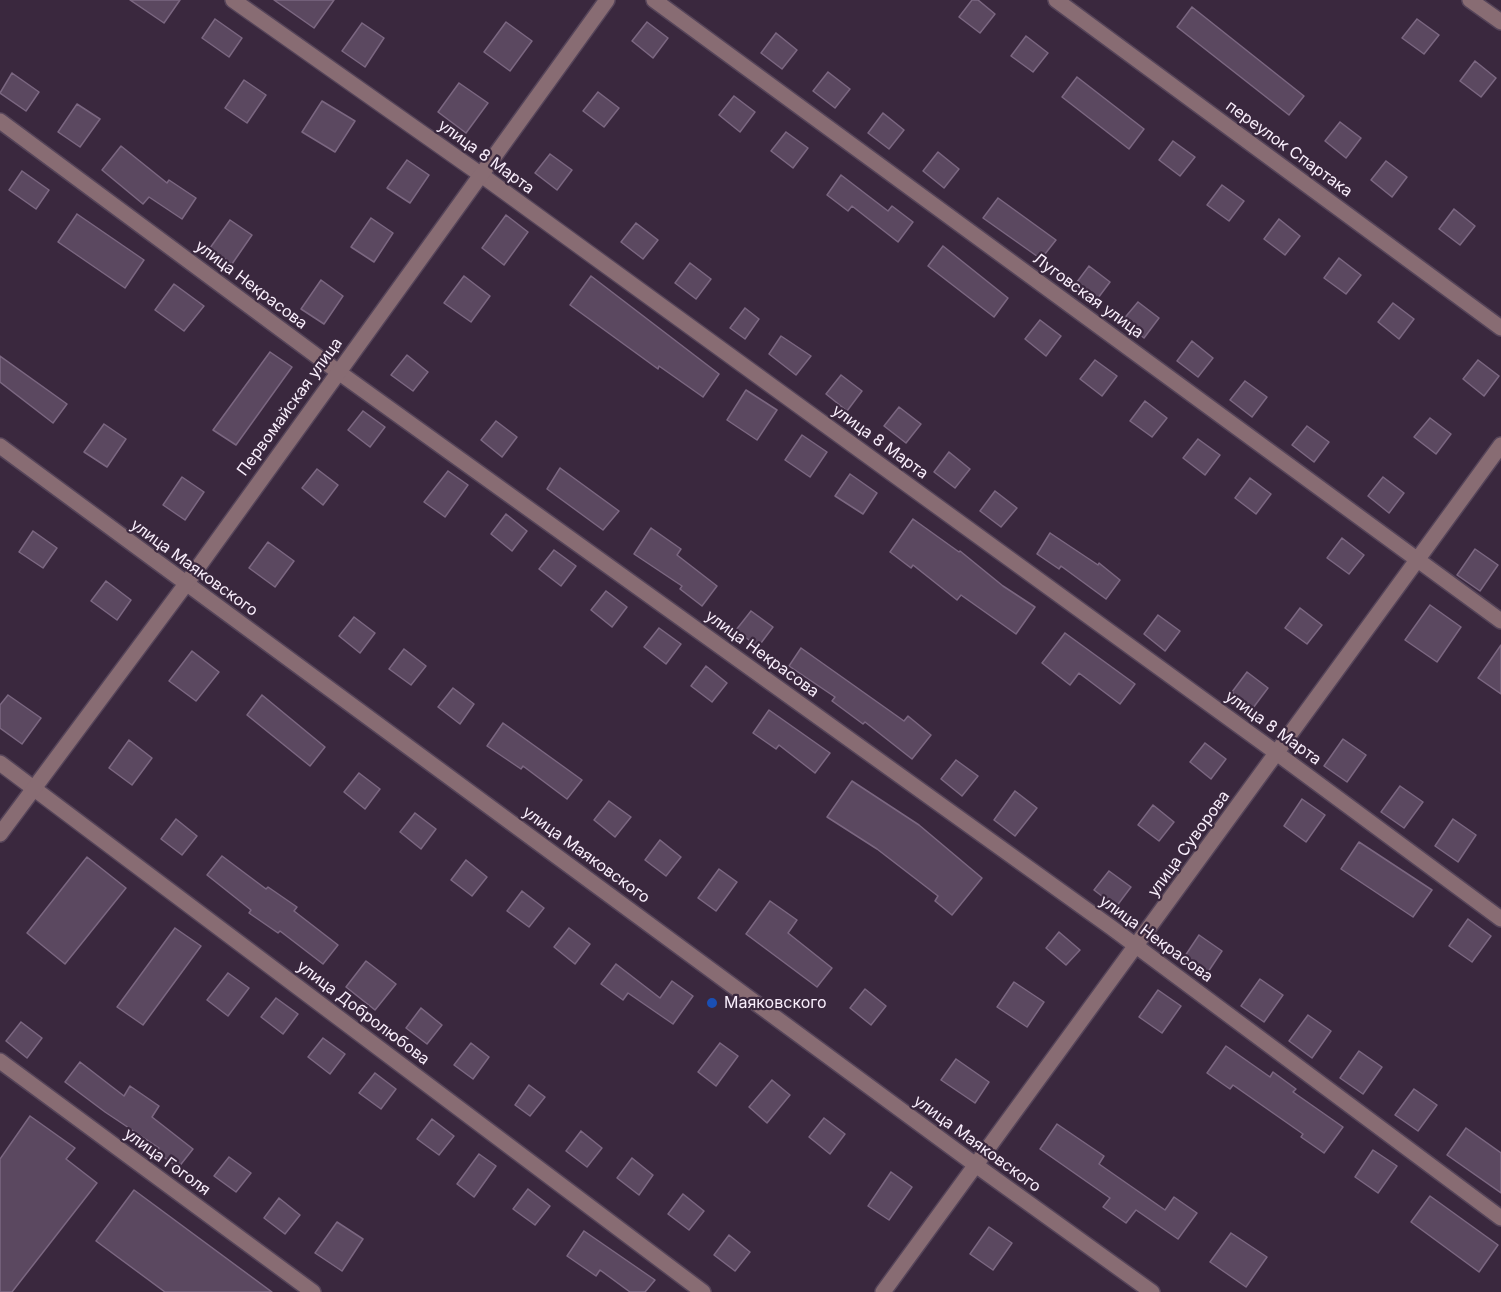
<!DOCTYPE html>
<meta charset="utf-8">
<style>
body{margin:0}
canvas{display:block;background:#3a283e}
</style>
<canvas width="1501" height="1292"></canvas>
<script>
const c = document.querySelector('canvas').getContext('2d');
c.lineJoin = 'round';
function fill(path, color) {
  c.fillStyle = color;
  c.fill(path, 'evenodd');
}
function poly(rows) {
  const path = new Path2D();
  for (const r of rows) {
    path.moveTo(r[0], r[1]);
    for (let i = 2; i < r.length; i += 2) path.lineTo(r[i], r[i + 1]);
  }
  return path;
}
function trace(path, color, width, dash) {
  c.strokeStyle = color;
  c.lineWidth = width;
  c.lineCap = dash ? 'butt' : 'round';
  c.setLineDash(dash || []);
  c.stroke(path);
}
function label(font, color, halo, rows, align = 'center') {
  c.font = font + ' Inter,sans-serif';
  c.lineWidth = 4.5;
  c.setLineDash([]);
  c.textBaseline = 'middle';
  c.strokeStyle = halo;
  c.fillStyle = color;
  for (const [text, x, y, turn = 0] of rows) {
    c.save();
    c.translate(x, y);
    c.rotate((+turn || 0) * Math.PI / 180);
    c.textAlign = isNaN(turn) ? turn : align;
    if (halo) c.strokeText(text, 0, 0);
    c.fillText(text, 0, 0);
    c.restore();
  }
}
const building = poly([
 [130,0,180,0,164,23,130,0],
 [274,0,334,0,314,28,274,0],
 [972,0,978,0,995,14,980,33,959,17,972,0],
 [1192,7,1304,96,1289,115,1177,27,1192,7],
 [215,19,242,38,229,57,202,38,215,19],
 [1417,19,1439,35,1424,54,1402,38,1417,19],
 [506,22,532,41,510,71,484,52,506,22],
 [647,22,668,38,653,58,632,41,647,22],
 [362,23,384,38,365,67,342,51,362,23],
 [776,33,797,50,782,69,761,53,776,33],
 [1026,36,1048,53,1033,72,1011,56,1026,36],
 [1475,61,1496,78,1481,97,1460,81,1475,61],
 [828,72,850,89,835,108,813,91,828,72],
 [12,73,39,92,26,111,0,93,12,73],
 [1077,77,1144,129,1129,149,1062,97,1077,77],
 [244,80,266,95,247,123,225,108,244,80],
 [459,83,488,103,466,133,438,112,459,83],
 [598,92,619,108,604,127,583,111,598,92],
 [734,96,755,112,740,132,719,115,734,96],
 [322,101,355,121,335,152,302,132,322,101],
 [77,104,100,119,80,147,58,132,77,104],
 [883,113,904,130,889,149,868,133,883,113],
 [1340,122,1361,138,1346,158,1325,141,1340,122],
 [786,132,808,148,793,168,771,151,786,132],
 [1173,141,1195,157,1180,176,1159,160,1173,141],
 [121,146,167,183,169,180,196,198,182,219,149,197,143,204,102,170,121,146],
 [938,152,959,169,944,188,923,171,938,152],
 [550,154,572,170,557,190,535,173,550,154],
 [407,160,429,175,410,203,387,188,407,160],
 [1386,161,1407,177,1392,197,1371,180,1386,161],
 [22,171,49,190,36,209,9,190,22,171],
 [841,175,888,211,892,206,913,222,898,242,852,206,848,211,827,195,841,175],
 [1222,185,1244,201,1229,221,1207,205,1222,185],
 [998,198,1056,240,1041,259,983,218,998,198],
 [1454,209,1475,226,1460,245,1439,229,1454,209],
 [77,214,144,260,125,288,58,242,77,214],
 [506,215,528,232,504,265,482,248,506,215],
 [371,218,393,233,374,262,351,247,371,218],
 [1279,219,1300,236,1285,255,1264,239,1279,219],
 [230,220,252,235,232,264,210,248,230,220],
 [636,223,658,240,643,259,621,242,636,223],
 [943,246,1008,298,994,317,928,266,943,246],
 [1339,258,1361,275,1346,294,1324,278,1339,258],
 [690,263,711,279,696,299,675,283,690,263],
 [1089,266,1110,282,1095,302,1074,286,1089,266],
 [464,276,490,296,471,322,444,303,464,276],
 [591,276,719,374,703,397,659,366,658,369,570,305,591,276],
 [321,280,343,296,324,324,301,309,321,280],
 [174,284,204,306,184,331,155,310,174,284],
 [1138,302,1159,318,1144,338,1122,321,1138,302],
 [1393,303,1414,319,1399,339,1378,322,1393,303],
 [745,308,759,319,745,339,730,328,745,308],
 [1040,320,1061,336,1046,356,1025,339,1040,320],
 [781,336,811,356,796,375,769,354,781,336],
 [1192,341,1213,358,1198,377,1177,361,1192,341],
 [270,352,292,367,236,445,213,430,270,352],
 [407,355,428,372,413,391,391,375,407,355],
 [0,356,67,404,53,423,0,382,0,356],
 [1095,360,1117,376,1102,396,1080,379,1095,360],
 [1478,360,1499,376,1484,396,1463,379,1478,360],
 [841,375,862,391,847,411,826,394,841,375],
 [1245,381,1267,397,1252,417,1230,400,1245,381],
 [746,390,777,410,757,440,727,420,746,390],
 [1145,401,1167,418,1152,437,1130,421,1145,401],
 [899,407,921,424,906,443,884,426,899,407],
 [363,411,385,427,370,447,348,430,363,411],
 [1430,418,1451,434,1436,454,1414,437,1430,418],
 [496,421,517,437,502,457,481,440,496,421],
 [104,424,126,439,107,467,84,452,104,424],
 [1307,426,1329,442,1314,462,1292,445,1307,426],
 [802,435,827,452,810,477,785,460,802,435],
 [1198,439,1220,455,1205,475,1183,458,1198,439],
 [949,452,970,469,955,488,934,472,949,452],
 [560,468,619,511,603,530,547,489,560,468],
 [317,469,338,485,323,505,302,488,317,469],
 [448,471,468,485,445,517,424,502,448,471],
 [850,474,877,493,863,514,835,496,850,474],
 [182,477,204,492,185,520,163,505,182,477],
 [1383,477,1404,493,1389,513,1368,496,1383,477],
 [1250,478,1271,494,1256,514,1235,498,1250,478],
 [995,491,1017,508,1001,527,980,511,995,491],
 [506,514,527,531,512,551,491,534,506,514],
 [913,519,959,552,960,551,1003,586,1035,607,1016,634,961,595,957,600,913,565,911,568,890,552,913,519],
 [651,528,681,549,677,555,717,586,702,606,680,589,682,586,634,554,651,528],
 [33,531,57,548,43,568,19,552,33,531],
 [1050,533,1098,565,1099,563,1120,580,1106,599,1061,566,1059,569,1037,554,1050,533],
 [1342,538,1364,555,1349,574,1327,558,1342,538],
 [268,542,294,561,275,587,249,568,268,542],
 [1475,549,1498,565,1480,591,1457,575,1475,549],
 [554,550,576,566,561,586,539,569,554,550],
 [106,581,131,600,117,620,91,601,106,581],
 [606,591,627,607,612,627,591,610,606,591],
 [1430,605,1461,627,1437,662,1405,640,1430,605],
 [1300,608,1322,625,1307,644,1285,628,1300,608],
 [751,611,773,627,758,647,736,630,751,611],
 [1158,615,1180,631,1165,651,1144,634,1158,615],
 [354,617,375,633,360,653,339,636,354,617],
 [659,628,681,644,666,664,644,647,659,628],
 [1065,633,1135,684,1120,704,1079,673,1070,685,1042,663,1065,633],
 [1501,645,1501,694,1478,678,1501,645],
 [801,648,904,721,908,716,931,735,912,759,865,722,863,724,832,701,835,697,789,666,801,648],
 [404,649,426,666,411,685,389,669,404,649],
 [192,651,219,672,196,701,169,681,192,651],
 [706,666,727,683,712,702,691,686,706,666],
 [1247,672,1268,688,1253,708,1232,692,1247,672],
 [453,688,474,704,460,724,438,707,453,688],
 [8,695,41,718,22,744,0,728,0,705,8,695],
 [262,695,325,747,310,766,247,715,262,695],
 [769,710,830,753,815,773,779,745,776,749,753,733,769,710],
 [503,723,582,780,567,799,523,766,521,769,487,746,503,723],
 [1343,739,1366,755,1347,782,1324,766,1343,739],
 [129,740,152,758,132,785,109,768,129,740],
 [1205,743,1226,759,1211,779,1190,762,1205,743],
 [956,760,978,776,962,796,941,779,956,760],
 [359,773,380,789,365,809,344,792,359,773],
 [852,781,919,825,982,878,952,915,935,901,938,896,877,849,827,817,852,781],
 [1400,786,1423,802,1404,828,1381,812,1400,786],
 [1015,791,1037,808,1015,836,994,820,1015,791],
 [1302,799,1325,815,1306,842,1284,826,1302,799],
 [609,801,631,817,615,837,594,820,609,801],
 [1153,805,1174,822,1159,841,1138,825,1153,805],
 [415,813,436,829,421,849,400,832,415,813],
 [176,819,197,836,182,855,161,839,176,819],
 [1453,819,1476,835,1458,862,1435,846,1453,819],
 [660,840,681,857,666,876,645,860,660,840],
 [1359,842,1432,890,1413,917,1341,869,1359,842],
 [222,856,266,889,268,887,297,907,294,911,338,945,323,964,280,931,278,933,249,913,251,910,207,875,222,856],
 [87,857,126,888,65,964,27,933,87,857],
 [466,860,487,877,472,896,451,880,466,860],
 [719,869,737,882,716,911,698,898,719,869],
 [1109,871,1131,887,1116,907,1094,890,1109,871],
 [522,891,544,908,529,927,507,911,522,891],
 [770,901,797,920,788,933,832,968,817,987,746,934,770,901],
 [1468,919,1491,936,1472,962,1449,946,1468,919],
 [175,928,201,946,143,1025,117,1007,175,928],
 [569,928,590,944,575,964,554,947,569,928],
 [1059,932,1080,950,1066,965,1046,948,1059,932],
 [1199,935,1222,951,1204,978,1181,962,1199,935],
 [366,961,396,984,375,1010,346,987,366,961],
 [616,964,660,998,672,981,693,996,673,1024,628,993,623,1000,601,984,616,964],
 [228,973,249,988,228,1016,207,1000,228,973],
 [1260,979,1283,995,1264,1022,1241,1006,1260,979],
 [1014,982,1044,1002,1027,1027,997,1007,1014,982],
 [865,989,886,1006,871,1025,850,1008,865,989],
 [1158,990,1181,1006,1162,1033,1139,1017,1158,990],
 [276,998,298,1014,283,1034,261,1017,276,998],
 [421,1008,442,1025,427,1044,406,1028,421,1008],
 [1308,1015,1331,1031,1312,1058,1289,1041,1308,1015],
 [21,1022,42,1038,27,1058,6,1041,21,1022],
 [323,1038,345,1054,330,1074,308,1057,323,1038],
 [471,1043,489,1057,473,1079,454,1065,471,1043],
 [720,1043,738,1056,716,1086,698,1072,720,1043],
 [1226,1046,1270,1077,1273,1072,1296,1089,1293,1092,1343,1127,1324,1153,1301,1137,1303,1134,1233,1085,1230,1089,1207,1073,1226,1046],
 [1359,1051,1382,1067,1363,1094,1340,1078,1359,1051],
 [956,1059,989,1082,975,1103,941,1080,956,1059],
 [80,1062,124,1096,130,1086,159,1106,152,1117,193,1149,178,1168,157,1152,159,1148,105,1112,65,1082,80,1062],
 [375,1073,396,1089,381,1109,359,1093,375,1073],
 [772,1080,790,1095,767,1123,749,1107,772,1080],
 [529,1085,545,1097,530,1116,515,1105,529,1085],
 [1414,1089,1437,1105,1418,1131,1395,1115,1414,1089],
 [30,1116,75,1148,66,1159,97,1183,12,1292,0,1292,0,1159,30,1116],
 [824,1118,845,1134,830,1154,809,1137,824,1118],
 [432,1119,454,1136,439,1155,417,1139,432,1119],
 [1057,1124,1104,1156,1099,1164,1165,1210,1174,1197,1197,1213,1178,1239,1136,1210,1126,1223,1103,1207,1110,1198,1040,1149,1057,1124],
 [1466,1128,1501,1153,1501,1193,1447,1155,1466,1128],
 [581,1131,602,1148,587,1167,566,1151,581,1131],
 [1373,1150,1397,1166,1378,1193,1355,1177,1373,1150],
 [479,1154,496,1166,474,1197,457,1184,479,1154],
 [229,1157,251,1173,236,1192,214,1176,229,1157],
 [632,1158,653,1175,639,1195,617,1178,632,1158],
 [891,1172,912,1187,889,1220,868,1206,891,1172],
 [528,1189,550,1206,535,1225,513,1209,528,1189],
 [134,1190,272,1292,165,1292,96,1241,134,1190],
 [683,1194,704,1211,689,1230,668,1214,683,1194],
 [1430,1196,1498,1245,1479,1272,1411,1222,1430,1196],
 [279,1198,300,1215,285,1234,264,1218,279,1198],
 [337,1222,363,1239,342,1271,315,1253,337,1222],
 [989,1227,1012,1243,993,1270,970,1254,989,1227],
 [584,1231,655,1280,645,1292,630,1292,600,1270,596,1276,567,1256,584,1231],
 [1231,1233,1267,1257,1246,1287,1210,1262,1231,1233],
 [729,1235,750,1252,735,1271,714,1255,729,1235]
]);
fill(building, '#5b4860');
trace(building, '#7b6781', 1.5);
const minor = poly([
 [233,0,480,174,1263,743,1501,919],
 [654,0,1501,621],
 [1056,0,1501,328],
 [0,121,337,371,1112,928,1501,1218],
 [0,446,977,1166,1152,1292],
 [0,763,703,1292],
 [0,1061,313,1292],
 [883,1292,1501,445]
]);
const tertiary = poly([
 [1470,0,1501,22],
 [0,834,186,584,607,0]
]);
trace(minor, '#554459', 18);
trace(tertiary, '#554459', 18);
trace(minor, '#886c73', 15);
trace(tertiary, '#886c73', 15);
for (const [x, y, r, color] of [
 [712,1003,6,"#1a4fb4"]
]) {
  const dot = new Path2D();
  dot.arc(x, y, r, 0, 2 * Math.PI);
  c.fillStyle = color;
  c.fill(dot);
  trace(dot, '#3a283e', 2);
}
label('16px', '#f9eefc', '#3a283e', [
 ["переулок Спартака",1289,149,36],
 ["улица 8 Марта",486,157,36],
 ["улица Некрасова",251,285,37],
 ["Луговская улица",1088,296,36],
 ["Первомайская улица",290,407,-54],
 ["улица 8 Марта",880,442,36],
 ["улица Маяковского",194,568,36],
 ["улица Некрасова",762,654,36],
 ["улица 8 Марта",1273,728,36],
 ["улица Суворова",1189,844,-54],
 ["улица Маяковского",586,855,36],
 ["улица Некрасова",1156,939,36],
 ["улица Добролюбова",363,1013,37],
 ["улица Маяковского",977,1144,36],
 ["улица Гоголя",167,1162,36]
]);
label('16px', '#f9eefc', '#3a283e', [
 ["Маяковского",724,1003]
], 'left');
</script>
